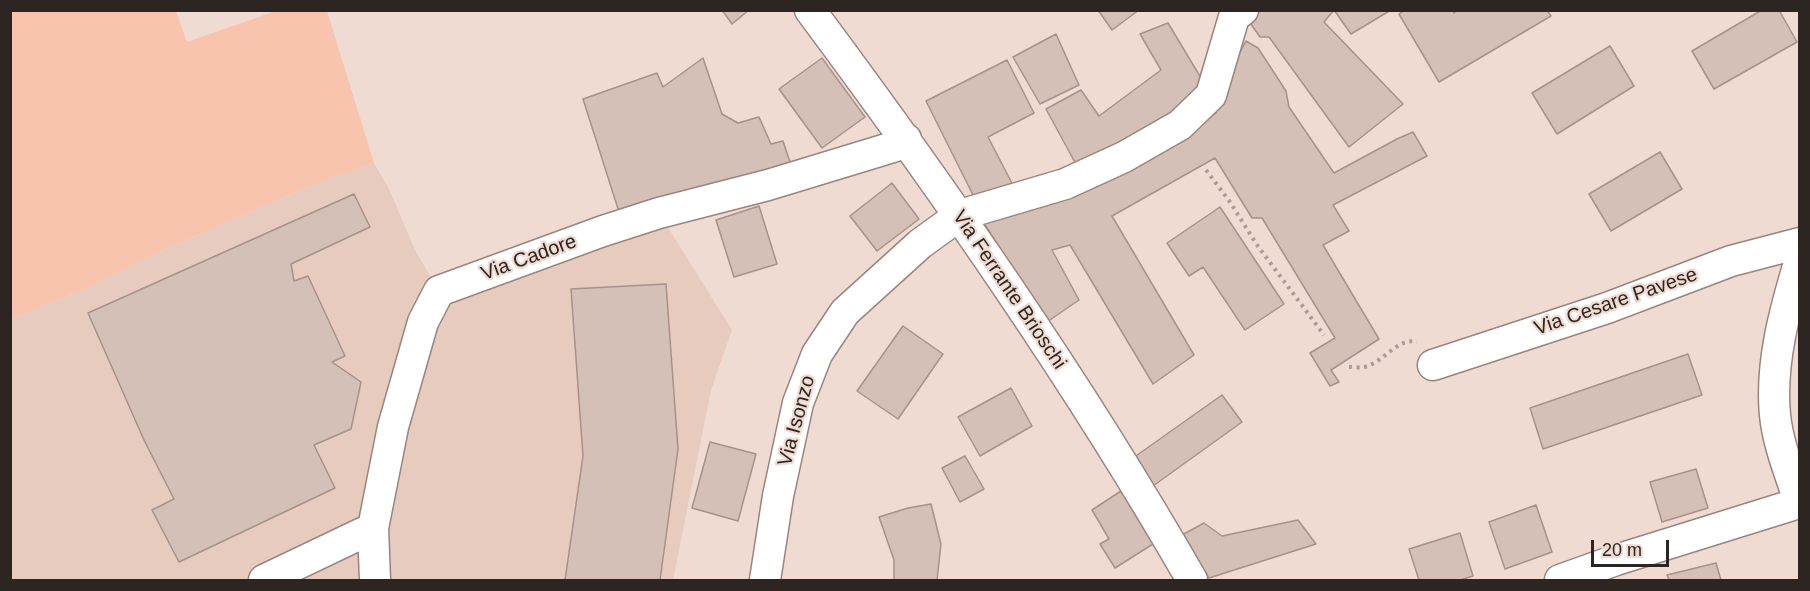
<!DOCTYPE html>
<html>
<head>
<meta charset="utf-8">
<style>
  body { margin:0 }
  #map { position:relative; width:1810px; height:591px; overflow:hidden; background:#f0dbd2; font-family:Arial,sans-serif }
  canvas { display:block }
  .frame { position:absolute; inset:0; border:12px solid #2d2522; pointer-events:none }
  .scale { position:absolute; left:1591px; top:540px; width:78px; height:27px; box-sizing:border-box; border:3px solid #2d2522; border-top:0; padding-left:8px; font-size:18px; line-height:21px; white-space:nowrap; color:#2d2522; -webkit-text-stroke:4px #f0dbd2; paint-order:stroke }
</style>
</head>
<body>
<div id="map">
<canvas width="1810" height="591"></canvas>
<div class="frame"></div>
<div class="scale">20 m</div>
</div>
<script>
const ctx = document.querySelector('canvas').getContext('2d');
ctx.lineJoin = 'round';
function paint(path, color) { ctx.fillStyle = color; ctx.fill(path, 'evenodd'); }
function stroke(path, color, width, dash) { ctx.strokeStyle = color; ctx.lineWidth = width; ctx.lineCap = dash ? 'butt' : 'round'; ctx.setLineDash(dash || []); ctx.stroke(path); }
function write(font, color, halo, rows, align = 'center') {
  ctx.font = font + ' Arial,sans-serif'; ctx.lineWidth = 4.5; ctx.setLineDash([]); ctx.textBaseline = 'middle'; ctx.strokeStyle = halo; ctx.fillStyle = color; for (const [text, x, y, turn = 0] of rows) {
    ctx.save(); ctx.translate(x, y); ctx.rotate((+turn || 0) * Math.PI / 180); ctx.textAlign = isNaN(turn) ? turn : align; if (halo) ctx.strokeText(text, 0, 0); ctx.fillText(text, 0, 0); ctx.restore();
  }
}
paint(new Path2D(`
  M374,163l15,26 26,61 24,41 220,-78 73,117 -21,60 -38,190h-662v-261l76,-31 74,-37 142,-62z`), '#e7cbbf');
paint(new Path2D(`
  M11,10l165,1 11,31 89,-31h51l47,152 -71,26 -142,62 -74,37 -76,31z`), '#f8c4ad');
const building = new Path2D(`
  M722,10h27l-17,14z
  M1098,10h41l-27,20z
  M1255,10h79l-10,12 79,82 -54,43 -80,-110h-9l-14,-20z
  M1334,10h57l-40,24z
  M1405,10h48l1,3 4,-3h89l4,6 -112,66 -40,-68z
  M1762,10h17l18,32 -83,47 -22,-38z
  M1168,23l36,60 -34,40 -92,45 -32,-59 35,-19 18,26 62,-46 -21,-36z
  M1056,34l23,51 -39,19 -27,-47z
  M1246,41l12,7 28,43 3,16 45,66 63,-34 16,-7 14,24 -94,49 16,26 -26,14 56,94 -48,31 8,12 -9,4 -20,-33 25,-15 -73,-120h-10l-37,-60 -103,58 82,139 -41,29 -83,-139 -18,5 27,50 -32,22 -67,-105 173,-69 63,-35 4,-23z
  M1610,46l24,40 -77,48 -25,-41z
  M703,58l19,56 16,9 21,-6 12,27 12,-3 8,24 -172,47 -36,-113 74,-26 6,14z
  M822,58l43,59 -43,31 -43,-59z
  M1007,60l27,53 -46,24 28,54 -40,10 -50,-100z
  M1660,152l22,37 -71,42 -22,-37z
  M892,183l27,36 -42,32 -27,-35z
  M354,194l16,33 -79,37 3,17 14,-5 37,80 -13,6 29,20 -10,47 -37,16 21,43 -156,74 -27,-52 22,-11 -30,-59 -56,-127z
  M759,206l18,58 -43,13 -18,-57z
  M1220,207l64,97 -39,26 -42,-63 -14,9 -22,-33z
  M666,284l12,165 -18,131h-95l18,-124 -12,-167z
  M903,326l40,28 -45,65 -41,-28z
  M1688,354l14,41 -159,54 -13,-41z
  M1011,388l21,38 -52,30 -22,-39z
  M1222,395l20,27 -89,64 -20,-28z
  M710,442l46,12 -18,67 -46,-13z
  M965,456l19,33 -24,13 -18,-34z
  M1696,469l12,39 -46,14 -12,-40z
  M1121,491l32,53 -38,24 -15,-24 9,-5 -17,-29z
  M931,504l10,40 -4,36h-43v-20l-15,-43 29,-9z
  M1536,505l16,47 -47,17 -16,-47z
  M1298,520l18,24 -107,34 -27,-43 22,-12 18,13z
  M1460,533l13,43 -13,4h-41l-10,-31z
  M1716,563l5,17h-52l-2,-5z`);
paint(building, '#d5c0b7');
stroke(building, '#a6928a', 1.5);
const minor = new Path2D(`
  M810,10c137,184 268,372 382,570
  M1800,260c-15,49 -30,103 -25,155 3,30 16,61 25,89
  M1433,365l174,-57 124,-47 69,-18
  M264,580l109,-52
  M375,580l-2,-52 20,-101 30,-105 16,-31 164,-60 56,-18 109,-28 125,-38 13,-8
  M765,580l13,-84 20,-93 19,-49 28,-42 75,-68 40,-29 105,-31 59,-27 56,-32 31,-30 23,-78 9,-7
  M1560,580l56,-20 183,-57`);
stroke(minor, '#99857d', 33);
stroke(new Path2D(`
  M1206,170l24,32 27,43 67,90
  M1349,367c5,0 11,1 15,0 20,-4 33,-30 53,-25`), '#ad9c95', 4, [3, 4.5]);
stroke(minor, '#fff', 30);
write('20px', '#2d2522', '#f0dbd2', [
  ["Via Cadore",529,258,-20],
  ["Via Ferrante Brioschi",1009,290,56],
  ["Via Cesare Pavese",1616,302,-19],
  ["Via Isonzo",797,421,-75]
]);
</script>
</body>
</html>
